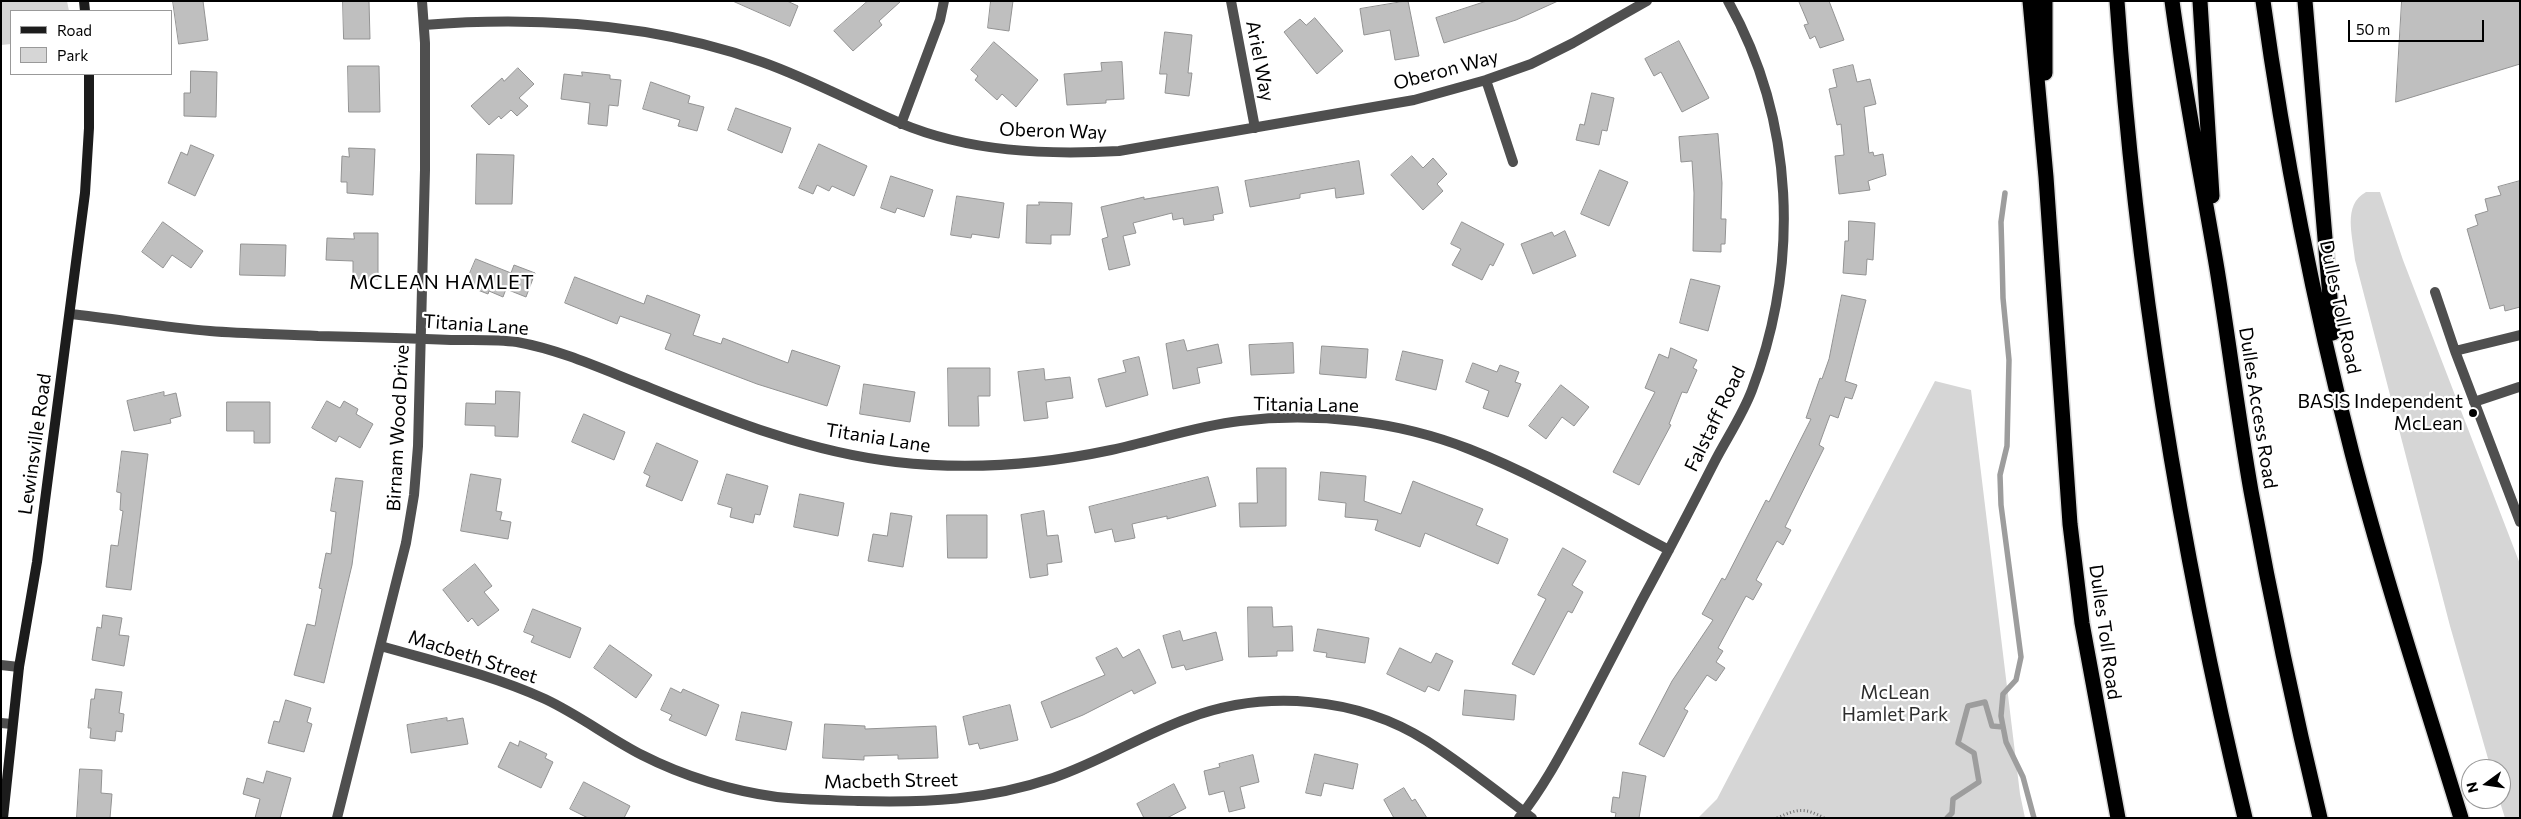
<!DOCTYPE html>
<html>
<head>
<meta charset="utf-8">
<style>
  body { margin:0 }
  #map { position:relative; width:2521px; height:819px; overflow:hidden; background:#fff; font-family:Commissioner,sans-serif }
  canvas { display:block }
  .frame { position:absolute; inset:0; border:2px solid #000; pointer-events:none }
  .legend { position:absolute; left:10px; top:10px; width:162px; height:65px; box-sizing:border-box; background:#fff; border:1px solid #999; margin:0; padding:6px 9px; list-style:none; font-size:15px; color:#000 }
  .legend li { display:flex; align-items:center; gap:10px; height:25px }
  .legend b { width:25px; border:1px solid #999 }
  .north { position:absolute; left:2461px; top:759px; width:50px; height:50px; box-sizing:border-box; background:#fff; border:1px solid #999; border-radius:50%; rotate:256deg; font-size:14px; font-weight:700; line-height:20px; text-align:center; color:#000 }
  .north::after { content:''; display:block; margin:auto; width:18px; height:22px; background:#000; clip-path:polygon(50% 0,100% 100%,50% 72%,0 100%) }
  .scale { position:absolute; left:2348px; top:20px; width:136px; height:22px; box-sizing:border-box; border:2px solid #000; border-top:0; padding-left:6px; font-size:15px; line-height:18px; white-space:nowrap; color:#000; -webkit-text-stroke:4px #fff; paint-order:stroke }
</style>
</head>
<body>
<div id="map">
<canvas width="2521" height="819"></canvas>
<div class="frame"></div>
<ul class="legend">
<li><b style="height:6px;background:#1c1c1c"></b>Road</li>
<li><b style="height:14px;background:#d6d6d6"></b>Park</li>
</ul>
<div class="north">N</div>
<div class="scale">50 m</div>
</div>
<script>
const ctx = document.querySelector('canvas').getContext('2d');
ctx.lineJoin = 'round';
function paint(path, color) { ctx.fillStyle = color; ctx.fill(path, 'evenodd'); }
function stroke(path, color, width, dash) { ctx.strokeStyle = color; ctx.lineWidth = width; ctx.lineCap = dash ? 'butt' : 'round'; ctx.setLineDash(dash || []); ctx.stroke(path); }
function write(font, color, halo, rows, align = 'center') {
  ctx.font = font + ' Commissioner,sans-serif'; ctx.lineWidth = 4.5; ctx.setLineDash([]); ctx.textBaseline = 'middle'; ctx.strokeStyle = halo; ctx.fillStyle = color; for (const [text, x, y, turn = 0] of rows) {
    ctx.save(); ctx.translate(x, y); ctx.rotate((+turn || 0) * Math.PI / 180); ctx.textAlign = isNaN(turn) ? turn : align; if (halo) ctx.strokeText(text, 0, 0); ctx.fillText(text, 0, 0); ctx.restore();
  }
}
paint(new Path2D(`
  M1,1h66l2,10h-58v33l-10,1z
  M2366,192h14l23,68 117,304v254h-15l-6,-19 2,-30h-10l-41,-143 -95,-366c-2,-24 -13,-55 11,-68z
  M1935,381l36,9 49,404 5,24h-327l19,-19z`), '#d6d6d6');
stroke(new Path2D(`
  M2005,193l-4,29 1,35 1,41 6,62 -2,86 -7,29 1,30 20,152 -5,23 -13,14 -2,22 5,26 17,35 11,41
  M1947,818l5,-5 1,-14 26,-17 -5,-29 -16,-10 10,-37 17,-4 7,24 11,1`), '#9d9d9d', 5.5);
const building = new Path2D(`
  M173,1h30l5,39 -29,4z
  M343,1h26l1,38h-26z
  M733,1h54l11,5 -8,20z
  M868,1h33l-22,20 3,4 -29,26 -19,-20z
  M991,1h22l-4,30 -21,-3z
  M1408,1l11,55 -24,4 -5,-30 -26,5 -4,-26z
  M1487,1h71l-42,19 -72,23 -8,-25z
  M1799,1h30l15,39 -24,8 -5,-12 -5,3 -6,-14 4,-1z
  M2402,1h118v63l-124,38z
  M1315,18l28,33 -26,23 -33,-42 16,-13 6,6z
  M1165,32l27,3 -4,38h4l-3,23 -24,-3 2,-19h-7z
  M1679,41l30,57 -27,14 -21,-40 -7,4 -9,-17z
  M994,42l44,38 -22,27 -14,-13 -5,6 -22,-20 3,-4 -7,-6z
  M1122,62l2,37 -18,1v3l-39,2 -3,-31 38,-3 -1,-8z
  M1853,65l4,17 13,-3 6,25 -12,3 5,46 4,-1 1,4 9,-2 3,21 -18,6 2,9 -31,4 -4,-38 9,-1 -3,-31 -4,1 -8,-36 8,-2 -4,-17z
  M348,66h31l1,46h-31z
  M518,68l16,16 -15,14 9,8 -11,10 -6,-6 -10,9 -2,-3 -10,9 -18,-19 31,-28 2,3z
  M191,71l26,1 -1,45 -32,-1v-23h6z
  M582,72l28,3v4l11,1 -3,26 -9,-1 -2,21 -19,-2 2,-21 -29,-4 3,-25 18,2z
  M651,82l39,14 -2,7 16,4 -7,24 -19,-5 2,-6 -37,-11z
  M1592,93l22,5 -7,33 -5,-1 -3,15 -23,-5 4,-16 4,1z
  M736,108l55,20 -9,25 -54,-23z
  M1718,134l4,49 -1,36h5l-1,25h-4v8l-28,-1 1,-58 -2,-32 -11,1 -2,-25z
  M819,144l48,22 -13,30 -22,-10 -3,5 -12,-6 -4,9 -14,-6z
  M191,145l23,10 -19,41 -27,-13 13,-31 6,3z
  M349,148l26,1 -2,46 -26,-2v-11h-6l1,-26 7,1z
  M477,154l37,1 -2,49h-36z
  M1412,156l11,12 10,-10 14,16 -10,10 6,7 -20,19 -32,-35z
  M1359,161l5,33 -28,4 -1,-10 -35,6v4l-50,9 -5,-26z
  M1600,170l28,12 -19,44 -28,-12z
  M891,176l42,14 -9,27 -27,-9 -2,5 -14,-5z
  M2520,181v126l-15,4 -1,-6 -14,4 -23,-80 11,-4 -3,-10 13,-4 -3,-12 16,-4 -3,-8z
  M1218,187l5,26 -10,2 1,5 -30,5 -1,-7 -10,2 -1,-7 -39,10 3,10 -13,3 7,29 -21,5 -7,-31 6,-2 -7,-30 43,-10v2z
  M957,196l47,7 -5,35 -27,-4 -1,4 -20,-3z
  M1039,202l33,1 -2,32h-19v9l-25,-1 1,-38h12z
  M1849,221l26,2 -2,37 -6,-1 -1,16 -23,-2 2,-32h3z
  M163,222l40,29 -12,17 -19,-13 -9,13 -21,-16z
  M1462,222l42,22 -11,22 -3,-2 -8,16 -30,-15 9,-16 -10,-5z
  M1565,231l11,25 -43,18 -12,-30 31,-12 2,4z
  M354,233h24v46h-25v-18l-27,-1 1,-22 27,1z
  M241,244l45,1 -1,31 -45,-1z
  M476,259l35,14 3,-8 21,8 -9,24 -20,-8 -3,8 -14,-6 -1,3 -23,-9z
  M575,277l69,27 3,-9 53,20 -7,20 28,9 2,-6 65,25 4,-13 48,16 -13,40 -70,-22 -92,-35 6,-15 -51,-18 -3,8 -52,-21z
  M1691,279l29,7 -12,45 -28,-8z
  M1842,295l24,5 -21,81 12,4 -5,14 -7,-2 -7,21 -8,-3 -11,30 5,3 -39,79 6,3 -8,15 -6,-4 -21,39 6,4 -9,16 -7,-4 -28,52 5,3 -7,11 9,6 -9,13 -9,-6 -23,34 4,2 -24,46 -25,-13 33,-63 41,-61 -11,-6 20,-36 3,2 41,-80 3,2 42,-83 -5,-1 14,-40 2,1 7,-20z
  M1184,340l3,11 31,-7 4,19 -25,5 3,15 -27,6 -7,-45z
  M1293,343l1,30 -43,2 -2,-30z
  M1322,346l46,3 -2,29 -46,-4z
  M1671,348l26,12 -4,8 4,2 -10,23 -5,-1 -13,32 2,1 -32,60 -26,-13 42,-80 -10,-4 14,-34 9,4z
  M1403,351l40,9 -7,30 -40,-10z
  M1139,357l9,38 -42,12 -8,-28 28,-7 -3,-11z
  M1473,363l24,9 3,-7 19,7 -4,10 6,2 -13,33 -25,-9 6,-17 -23,-9z
  M948,368h42v28h-12l1,30h-30z
  M1044,369l1,11 25,-3 3,21 -27,4 2,16 -24,3 -6,-49z
  M864,384l51,8 -5,30 -50,-8z
  M1561,385l28,22 -15,19 -12,-9 -16,22 -17,-13z
  M496,391l24,1 -2,45 -23,-1v-10l-30,-1 1,-22 29,1z
  M164,392v4l12,-3 5,23 -11,3 1,4 -37,8 -7,-30z
  M327,401l13,7 4,-7 14,8 -2,5 17,10 -13,24 -21,-12 -3,6 -24,-14z
  M227,402h43v41h-16v-12h-27z
  M584,414l41,18 -11,28 -42,-18z
  M657,443l41,18 -16,40 -36,-15 4,-10 -6,-3z
  M122,451l26,3 -17,136 -25,-3 5,-42 7,1 5,-35 -3,-1 1,-17 -4,-1z
  M1257,468h29v58l-46,1 -1,-24h18z
  M1321,472l45,4 -2,25 37,13 12,-33 70,28 -7,16 32,14 -10,25 -73,-31 -5,14 -45,-17 3,-10 -33,-3 1,-14 -27,-3z
  M471,474l30,5 -5,32 6,1 -2,8 11,2 -3,17 -47,-8z
  M727,474l41,12 -8,29 -5,-1 -2,9 -23,-6 2,-9 -14,-4z
  M1208,477l8,29 -49,13v-3l-35,8 3,14 -20,4 -3,-13 -17,4 -6,-26z
  M336,478l27,3 -11,84 -28,118 -30,-8 13,-51 8,2 7,-37 -3,-1 7,-35 5,1 5,-42 -5,-1z
  M800,494l44,9 -6,33 -44,-9z
  M1044,511l3,25 11,-1 4,27 -15,2 1,11 -18,3 -9,-63z
  M891,513l21,3 -9,51 -35,-6 5,-27 14,2z
  M947,515h40v43h-39z
  M1563,548l23,13 -14,24 11,7 -11,21 -4,-2 -34,64 -22,-11 34,-65 -8,-4z
  M475,564l17,22 -8,6 15,18 -21,16 -6,-8 -4,4 -25,-32z
  M1248,607h24l1,20 19,-1 1,25h-16v5l-28,1z
  M533,609l48,19 -11,30 -39,-16 3,-6 -10,-4z
  M103,615l19,3 -3,17 10,1 -5,30 -32,-6 5,-33 4,1z
  M1318,629l51,9 -4,25 -39,-6 1,-4 -13,-2z
  M1180,631l3,10 33,-9 7,28 -37,10 -2,-5 -12,3 -9,-32z
  M610,645l42,30 -16,23 -42,-30z
  M1117,648l6,10 16,-9 17,34 -22,11 -2,-4 -49,25 -32,13 -10,-26 64,-27 -9,-17z
  M1400,648l31,15 5,-10 17,8 -14,30 -11,-5 -3,6 -38,-18z
  M671,688l10,5 2,-4 36,16 -13,31 -37,-16 3,-5 -11,-5z
  M96,689l26,3 -3,21 5,1 -2,18 -6,-1 -1,10 -25,-3 1,-10h-3l3,-29h3z
  M1465,690l51,5 -2,25 -51,-5z
  M286,700l25,8 -4,14 5,2 -8,28 -36,-9 6,-22 5,1z
  M1010,705l8,35 -38,9 -2,-6 -9,2 -6,-28z
  M742,712l50,10 -6,28 -50,-10z
  M447,718v3l16,-3 5,26 -57,9 -4,-28z
  M825,724l40,2v3l71,-3 2,32 -40,1v-4l-34,1v4l-41,-2z
  M520,741l27,13 -2,4 8,4 -12,26 -43,-21 12,-25 8,4z
  M1315,754l43,10 -5,25 -29,-6 -3,13 -15,-3z
  M1253,755l6,27 -19,5 5,21 -16,4 -5,-21 -15,4 -5,-24 16,-4 -1,-3z
  M80,769l22,1 -1,23 11,1 -2,24h-33z
  M267,771l24,7 -11,40h-25l5,-19 -17,-5 4,-16 16,5z
  M1623,772l23,4 -7,42h-24l1,-5 -5,-1 2,-15 6,1z
  M584,782l46,24 -6,12h-36l-18,-9z
  M1174,784l12,24 -19,10h-23l-7,-14z
  M1404,788l8,13 3,-2 12,19h-33l-10,-18z`);
paint(building, '#bfbfbf');
stroke(building, '#939393', 1);
const motorway = new Path2D(`
  M2030,1l16,176 24,347 12,99 36,195
  M2045,1v72
  M2117,1c19,276 63,548 128,817
  M2172,1c12,90 30,178 45,268 12,74 21,148 34,222 20,110 43,219 69,327
  M2200,1l12,195
  M2263,1c21,152 51,304 89,452 32,123 72,244 109,365
  M2305,1l28,332`);
stroke(motorway, '#dbdbdb', 18);
stroke(new Path2D(`
  M1777,818c20,-9 27,-11 47,0`), '#717171', 3, [1, 2.5]);
stroke(new Path2D(`
  M2435,292l20,59 65,171
  M2455,351l65,-16
  M2474,402l45,-15
  M1,665l18,2
  M1,723l11,1`), '#4f4f4f', 10);
stroke(new Path2D(`
  M1231,1l24,127
  M424,25c115,-9 229,-2 338,37 48,17 92,41 138,61 69,29 145,32 219,28l295,-51 72,-20 45,-16 42,-21 74,-42
  M1486,80l27,82
  M901,124l39,-104 4,-19
  M70,314c47,5 93,13 140,17 36,3 72,3 108,5 44,1 88,2 133,4 21,0 45,-1 66,2 44,8 85,27 126,43 82,33 164,67 253,77 71,8 144,3 215,-12 43,-9 85,-24 129,-29 76,-9 158,0 229,28 69,27 134,66 200,101
  M381,646c55,16 111,29 164,53 34,16 64,39 97,56 41,21 90,36 135,42 27,3 54,3 81,4 68,2 130,-1 195,-23 47,-16 89,-43 136,-60 77,-29 168,-21 238,23 36,23 71,51 105,77
  M337,818l69,-275 8,-48 4,-49 7,-276v-127l-3,-42
  M1519,818c25,-31 44,-68 63,-103 20,-39 40,-77 60,-115 25,-46 49,-92 73,-139 12,-23 28,-47 37,-71 48,-127 43,-269 -24,-389`), '#4f4f4f', 10);
stroke(new Path2D(`
  M84,1l1,10
  M3,818l16,-151 18,-105 48,-369 4,-65v-54`), '#1c1c1c', 10);
stroke(motorway, '#000', 15);
for (const [x, y, r, color] of [
  [2473,413,5,"#000"]
]) { const dot = new Path2D(); dot.arc(x, y, r, 0, 2 * Math.PI); ctx.fillStyle = color; ctx.fill(dot); stroke(dot, '#fff', 2); }
write('19px', '#000', '#fff', [
  ["Ariel Way",1260,61,79],
  ["Oberon Way",1446,70,-15],
  ["Oberon Way",1053,131,2],
  ["Dulles Toll Road",2340,307,78],
  ["Titania Lane",476,325,4],
  ["Titania Lane",1306,405,1],
  ["Dulles Access Road",2258,408,81],
  ["Falstaff Road",1715,419,-64],
  ["Birnam Wood Drive",398,428,-87],
  ["Titania Lane",878,438,9],
  ["Lewinsville Road",35,444,-82],
  ["Dulles Toll Road",2105,632,82],
  ["Macbeth Street",473,657,18],
  ["Macbeth Street",891,781,-1]
]);
write('19px', '#000', '#fff', [
  ["BASIS Independent",2463,402],
  ["McLean",2463,424]
], 'right');
write('19px', '#2d2d2d', '#fff', [
  ["McLean",1895,693],
  ["Hamlet Park",1895,715]
]);
ctx.letterSpacing = '1px';
write('20px', '#000', '#fff', [
  ["MCLEAN HAMLET",442,282]
]);
ctx.letterSpacing = '0px';
</script>
</body>
</html>
